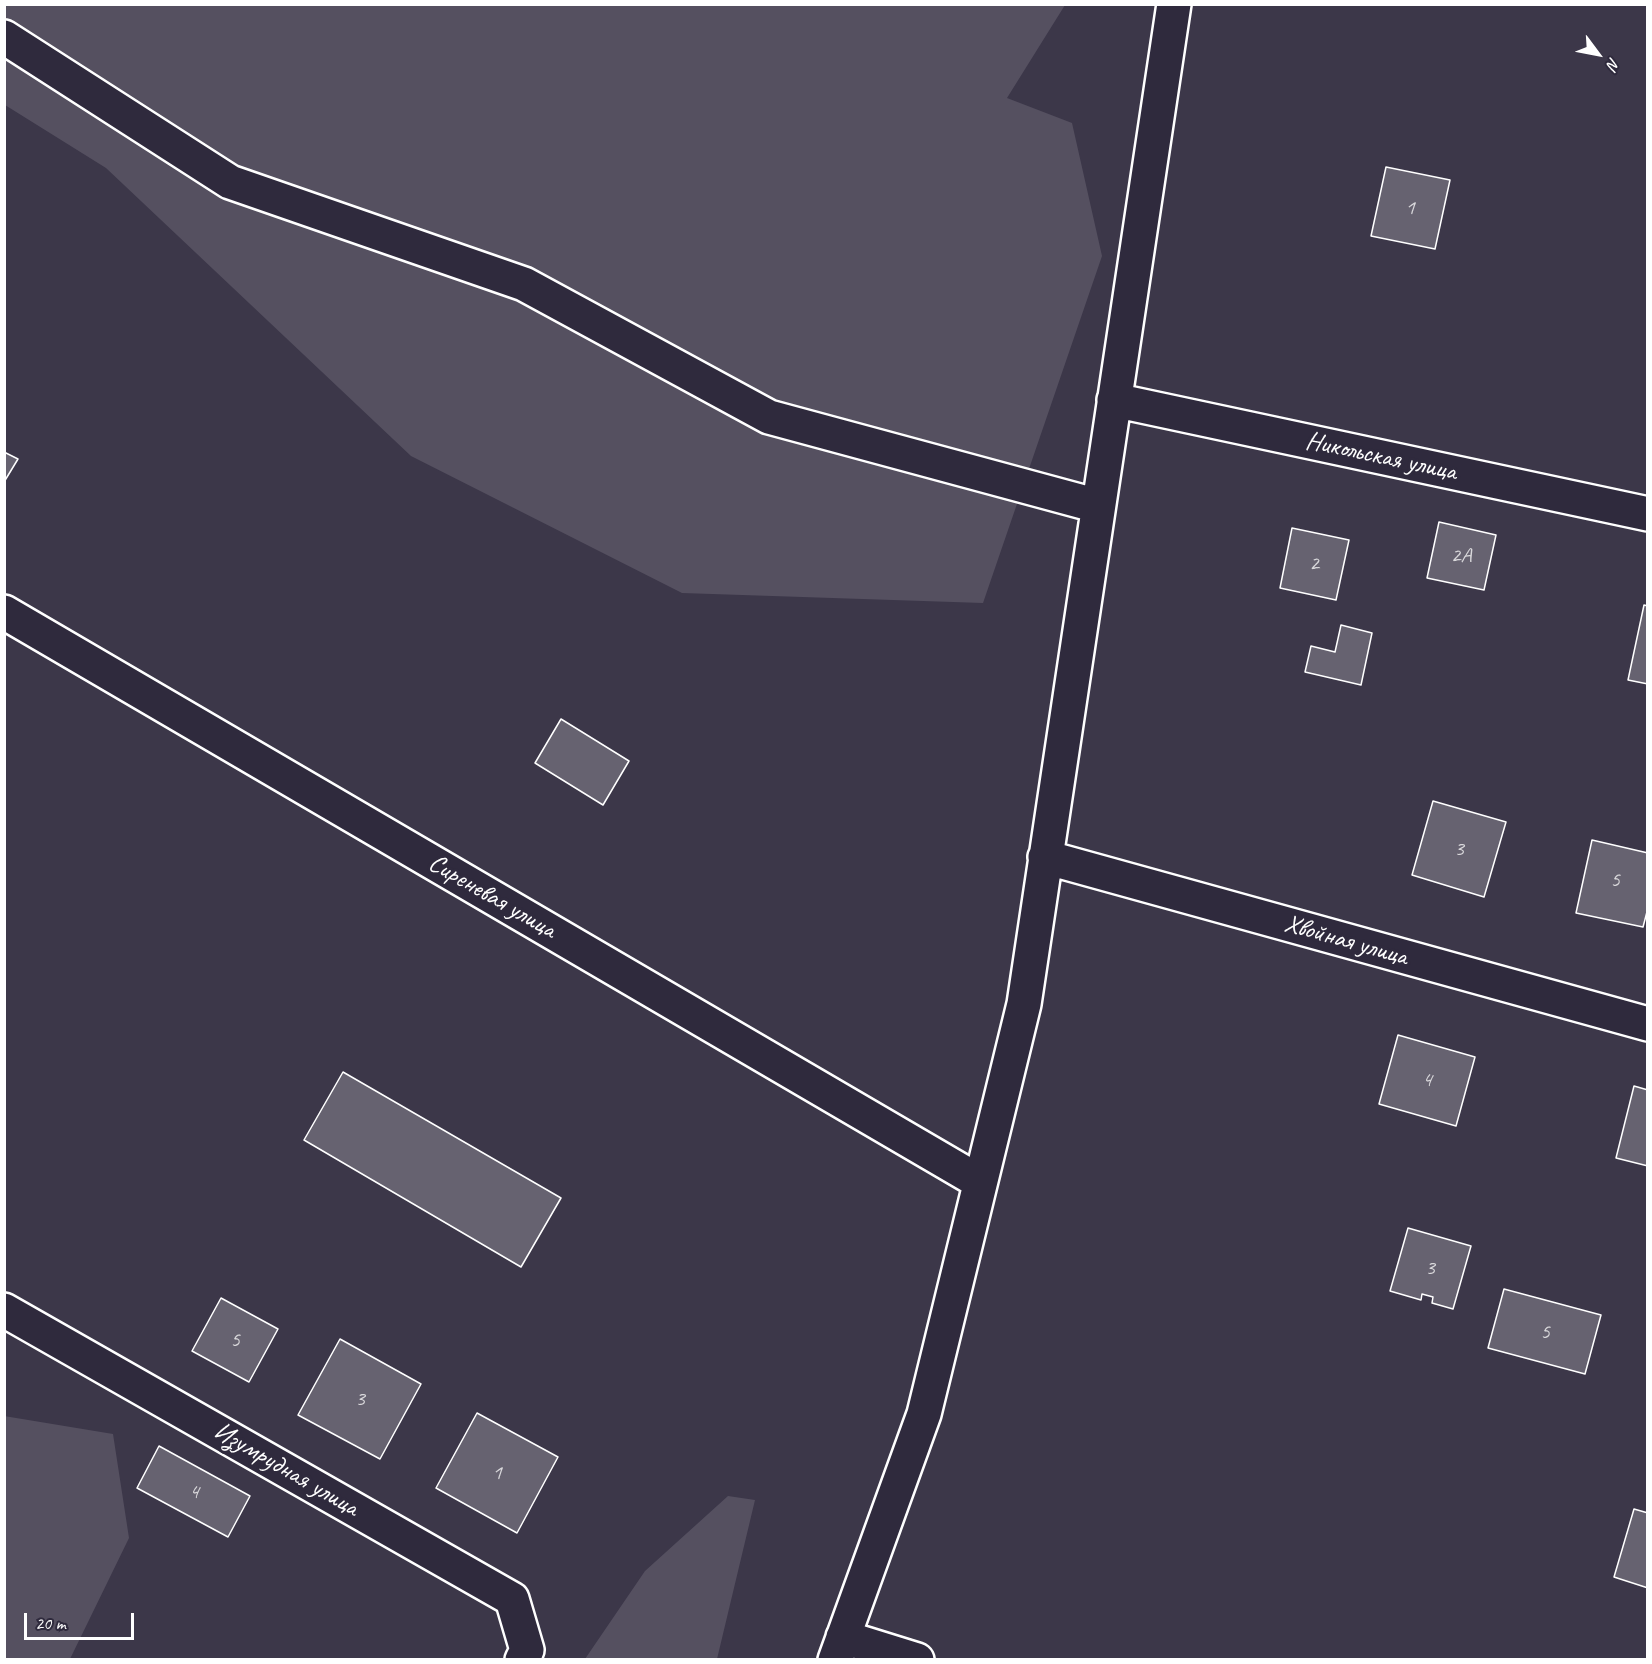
<!DOCTYPE html>
<html>
<head>
<meta charset="utf-8">
<style>
  body { margin:0 }
  #map { position:relative; width:1652px; height:1664px; overflow:hidden; background:#3c3749; font-family:Caveat,sans-serif }
  canvas { display:block }
  .frame { position:absolute; inset:0; border:6px solid #fff; pointer-events:none }
  .north { position:absolute; left:1568px; top:24px; width:60px; height:60px; -webkit-text-stroke:4px #2f2a3d; paint-order:stroke; rotate:122deg; font-size:16px; font-weight:700; line-height:24px; text-align:center; color:#fff }
  .north::after { content:''; display:block; margin:auto; width:21px; height:27px; background:#fff; clip-path:polygon(50% 0,100% 100%,50% 72%,0 100%) }
  .scale { position:absolute; left:24px; top:1613px; width:110px; height:27px; box-sizing:border-box; border:3px solid #fff; border-top:0; padding-left:8px; font-size:18px; line-height:21px; white-space:nowrap; color:#fff; -webkit-text-stroke:4px #2f2a3d; paint-order:stroke }
</style>
</head>
<body>
<div id="map">
<canvas width="1652" height="1664"></canvas>
<div class="frame"></div>
<div class="north">N</div>
<div class="scale">20 m</div>
</div>
<script>
const ctx = document.querySelector('canvas').getContext('2d');
ctx.lineJoin = 'round';
function paint(path, color) { ctx.fillStyle = color; ctx.fill(path, 'evenodd'); }
function stroke(path, color, width, dash) { ctx.strokeStyle = color; ctx.lineWidth = width; ctx.lineCap = dash ? 'butt' : 'round'; ctx.setLineDash(dash || []); ctx.stroke(path); }
function write(font, color, halo, rows, align = 'center') {
  ctx.font = font + ' Caveat,sans-serif'; ctx.lineWidth = 6; ctx.setLineDash([]); ctx.textBaseline = 'middle'; ctx.strokeStyle = halo; ctx.fillStyle = color; for (const [text, x, y, turn = 0] of rows) {
    ctx.save(); ctx.translate(x, y); ctx.rotate((+turn || 0) * Math.PI / 180); ctx.textAlign = isNaN(turn) ? turn : align; if (halo) ctx.strokeText(text, 0, 0); ctx.fillText(text, 0, 0); ctx.restore();
  }
}
paint(new Path2D(`
  M4,5h1061l-58,93 65,25 30,133 -119,347 -301,-10 -271,-137 -305,-288 -101,-63z
  M4,1416l109,18 16,104 -59,121h-65z
  M728,1496l27,4 -38,159h-132l60,-88z`), '#555060');
const building = new Path2D(`
  M1386,167l64,13 -15,69 -64,-13z
  M4,452l14,7 -14,23z
  M1439,522l57,13 -12,55 -57,-12z
  M1292,528l57,12 -13,60 -56,-12z
  M1644,605l4,1v78l-20,-4z
  M1341,625l31,8 -11,52 -56,-13 6,-26 24,6z
  M561,719l68,42 -26,44 -68,-42z
  M1433,801l73,21 -22,75 -72,-22z
  M1592,840l56,13v55l-5,19 -67,-14z
  M1398,1035l77,22 -19,69 -77,-22z
  M343,1072l218,126 -40,69 -217,-127z
  M1634,1086l14,4v76l-32,-8z
  M1408,1228l63,18 -18,63 -21,-6 1,-6 -11,-3 -1,6 -31,-9z
  M1504,1289l97,26 -16,59 -97,-26z
  M221,1298l57,31 -29,53 -57,-31z
  M340,1339l81,45 -41,75 -82,-44z
  M477,1413l81,44 -41,76 -81,-45z
  M159,1446l91,50 -22,41 -91,-49z
  M1634,1509l14,4v75l-34,-11z`);
paint(building, '#666270');
stroke(building, '#fff', 1.5);
const minor = new Path2D(`
  M4,37l226,145 294,102 245,133 329,89
  M1114,400l534,114
  M4,612l976,570
  M1045,857l603,167
  M4,1310l508,289 15,51 -5,10
  M843,1637l74,23
  M835,1660l89,-246 100,-410 150,-1000`);
stroke(minor, '#fff', 38);
stroke(minor, '#2f2a3d', 33);
write('22px', '#d9d8db', null, [
  ["1",1410,208],
  ["2А",1461,556],
  ["2",1314,564],
  ["3",1459,849],
  ["5",1615,880],
  ["4",1427,1080],
  ["3",1430,1268],
  ["5",1545,1332],
  ["5",235,1340],
  ["3",360,1399],
  ["1",497,1473],
  ["4",194,1492]
]);
write('26px', '#fff', '#2f2a3d', [
  ["Никольская улица",1381,457,12],
  ["Сиреневая улица",492,897,30],
  ["Хвойная улица",1346,941,16],
  ["Изумрудная улица",286,1470,30]
]);
</script>
</body>
</html>
